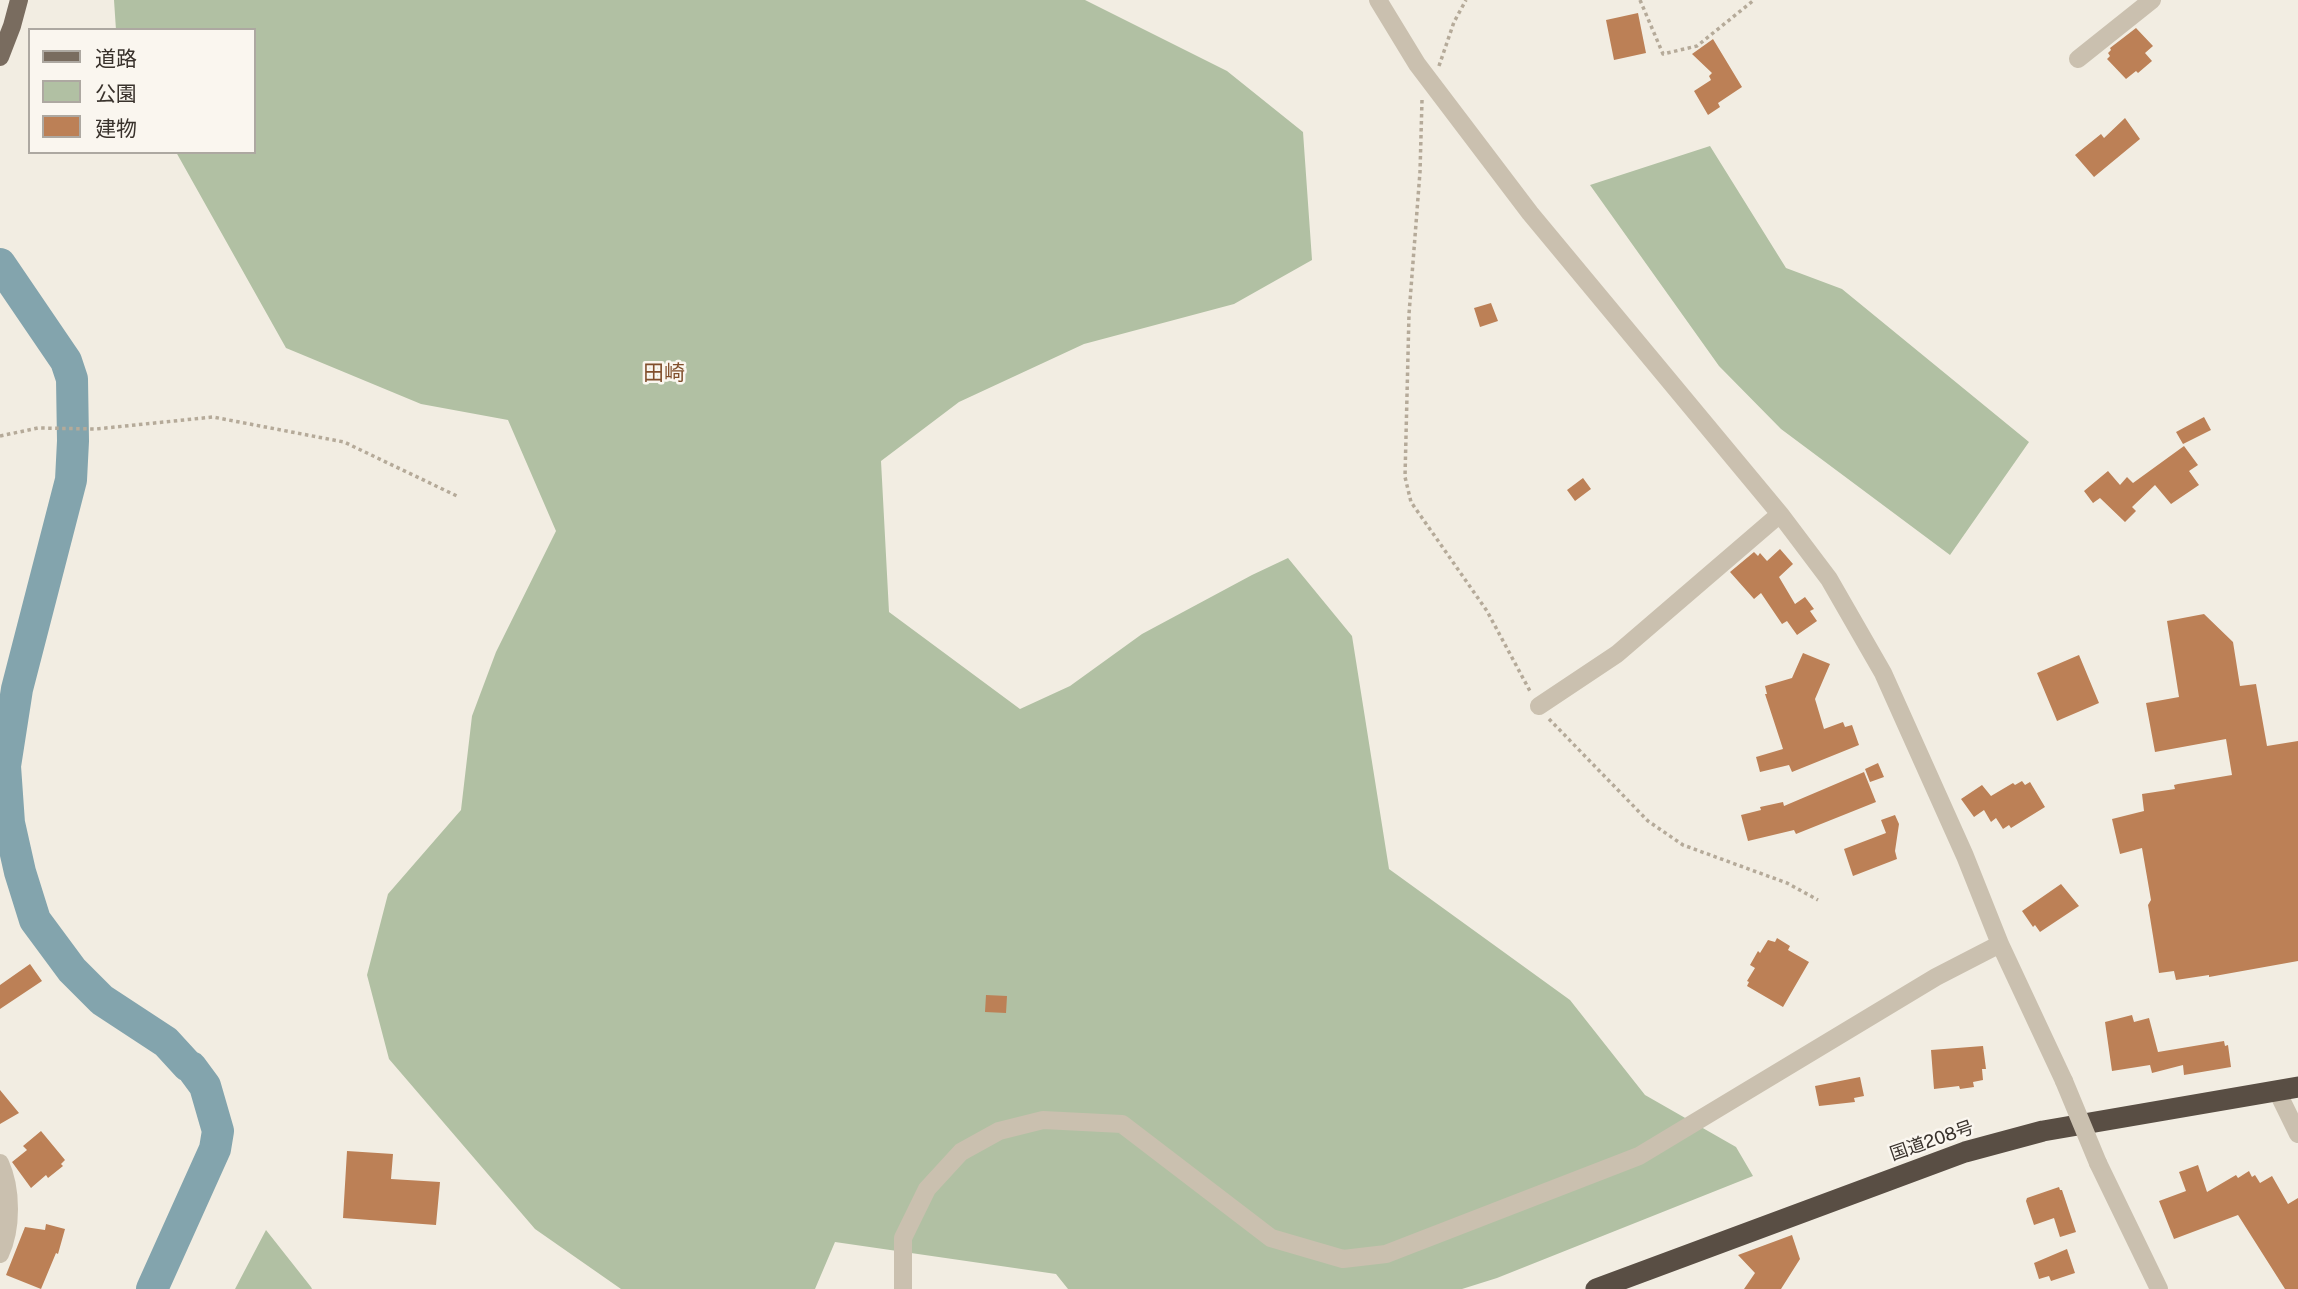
<!DOCTYPE html>
<html>
<head>
<meta charset="utf-8">
<style>
  body { margin:0 }
  #map { position:relative; width:2298px; height:1289px; overflow:hidden; background:#f2ede2; font-family:"Public Sans","Noto Sans JP",sans-serif }
  canvas { display:block }
  .legend { position:absolute; left:28px; top:28px; width:228px; height:126px; box-sizing:border-box; background:#faf6ef; border:2px solid #ada8a1; margin:0; padding:9px 12px; list-style:none; font-size:21px; color:#39322c }
  .legend li { display:flex; align-items:center; gap:14px; height:35px }
  .legend b { width:35px; border:2px solid #ada8a1 }
</style>
</head>
<body>
<div id="map">
<canvas width="2298" height="1289"></canvas>
<ul class="legend">
<li><b style="height:9px;background:#796c5f"></b>道路</li>
<li><b style="height:19px;background:#b1c0a3"></b>公園</li>
<li><b style="height:19px;background:#bc8056"></b>建物</li>
</ul>
</div>
<script>
const ctx = document.querySelector('canvas').getContext('2d');
ctx.lineJoin = 'round';
function paint(path, color) { ctx.fillStyle = color; ctx.fill(path, 'evenodd'); }
function stroke(path, color, width, dash) { ctx.strokeStyle = color; ctx.lineWidth = width; ctx.lineCap = dash ? 'butt' : 'round'; ctx.setLineDash(dash || []); ctx.stroke(path); }
function write(font, color, halo, rows, align = 'center') {
  ctx.font = font + ' "Public Sans","Noto Sans JP",sans-serif'; ctx.lineWidth = 5; ctx.setLineDash([]); ctx.textBaseline = 'middle'; ctx.strokeStyle = halo; ctx.fillStyle = color; for (const [text, x, y, turn = 0] of rows) {
    ctx.save(); ctx.translate(x, y); ctx.rotate((+turn || 0) * Math.PI / 180); ctx.textAlign = isNaN(turn) ? turn : align; if (halo) ctx.strokeText(text, 0, 0); ctx.fillText(text, 0, 0); ctx.restore();
  }
}
paint(new Path2D(`
  M114,0h971l142,71 76,61 9,128 -78,44 -150,40 -125,58 -78,59 8,151 131,97 50,-23 72,-52 110,-59 36,-17 64,78 37,233 181,131 75,95 91,52 17,29 -256,102 -35,11h-394l-12,-15 -221,-32 -20,47h-194l-86,-60 -146,-170 -22,-84 21,-81 73,-84 11,-94 24,-64 60,-121 -48,-111 -87,-16 -135,-56 -110,-196h78v-122h-138z
  M1710,146l76,122 56,21 187,153 -79,113 -169,-126 -62,-63 -129,-181z
  M266,1230l45,57 1,2h-77z`), '#b1c0a3');
stroke(new Path2D(`
  M0,264l66,97 6,18 1,62 -2,39 -54,209 -12,77 4,57 11,49 15,48 37,50 30,30 64,42 22,24 3,1 14,19 13,45 -3,18 -63,140`), '#83a4ad', 32);
paint(new Path2D(`
  M1638,13l8,40 -32,7 -8,-40z
  M2136,28l17,18 -8,7 7,8 -14,12 -2,-2 -10,8 -19,-20 3,-3 -2,-3 3,-3 -1,-2z
  M1713,39l29,48 -24,16 2,4 -12,8 -14,-24 17,-11 -2,-4 3,-3 -20,-19z
  M2125,118l15,21 -46,38 -19,-22 26,-21 3,4z
  M1491,303l7,18 -18,6 -6,-19z
  M2204,417l7,13 -28,14 -7,-12z
  M2184,446l14,19 -9,6 10,14 -28,19 -16,-19 -23,22 4,4 -11,11 -25,-24 -7,5 -9,-12 24,-20 12,14 7,-8 6,6z
  M1583,478l8,11 -16,12 -8,-11z
  M1780,549l13,15 -14,13 16,27 10,-7 9,12 -4,2 7,10 -20,14 -10,-14 -5,3 -21,-31 -7,6 -24,-27 24,-20 4,4 2,-3 7,8z
  M2204,614l29,28 7,44 16,-2 11,62 31,-5v220l-89,16v-2l-33,5 -2,-9 -15,2 -11,-68 3,-5 -9,-52 -22,6 -8,-35 32,-8 -2,-17 33,-5 -1,-4 4,-1 54,-9 -6,-36 -71,13 -9,-49 33,-6 -12,-76z
  M1803,653l27,11 -15,35 9,30 19,-7 2,5 7,-2 7,20 -67,27 -3,-7 -29,7 -4,-15 27,-8 -18,-55h2l-2,-8 27,-8z
  M2079,655l20,48 -42,18 -20,-48z
  M1878,763l6,14 -14,5 -5,-13z
  M1864,772l12,30 -80,32 -2,-4 -46,11 -7,-26 20,-5 -1,-3 23,-5 1,4z
  M2022,781l3,4 5,-3 15,25 -34,21 -2,-3 -6,4 -7,-11 -5,4 -7,-12 -10,7 -13,-18 21,-14 9,11 22,-13 2,2z
  M1895,815l4,9 -4,27 2,8 -44,17 -9,-27 42,-16 -5,-13z
  M2061,884l18,22 -39,26 -5,-7 -2,2 -11,-16z
  M1777,938l13,8 -2,4 21,12 -26,45 -36,-21 2,-4 -2,-1 8,-13 -5,-3 8,-14 2,2 8,-13 7,2z
  M30,964l12,17 -42,28v-24z
  M986,995l21,1 -1,17 -21,-1z
  M2132,1015l2,7 15,-4 9,34 66,-11 1,5 3,-1 3,22 -47,8 -1,-10 -31,8 -2,-8 -38,6 -7,-49z
  M1983,1046l3,23h-4l1,11 -10,2 1,5 -14,2 -1,-3 -25,3 -3,-39z
  M1860,1077l4,19 -10,2 1,4 -36,4 -4,-20z
  M0,1090l19,23 -19,11z
  M41,1131l24,29 -4,4 2,2 -15,12 -2,-3 -15,13 -19,-26 15,-12 -4,-4z
  M347,1151l46,3 -2,25 49,3 -4,43 -93,-7z
  M2198,1165l9,27 29,-17 2,3 11,-7 3,6 3,-2 5,8 12,-7 16,28 10,-6v91h-13l-47,-74 -64,24 -15,-38 27,-10 -7,-19z
  M2059,1187l1,3h2l14,42 -16,5 -6,-19 -20,7 -8,-24 1,-3z
  M46,1224l19,5 -7,25 -2,-1 -15,36 -35,-14 19,-48 20,3z
  M1792,1235l8,24 -19,30h-37l11,-16 -17,-18z
  M2067,1249l8,24 -24,8 -2,-5 -10,3 -5,-16z`), '#bc8056');
stroke(new Path2D(`
  M1640,0l23,54 34,-8 57,-46
  M1439,66l15,-44 12,-22
  M1422,100l-2,72 -11,142 -4,163 6,25 76,109 44,82
  M0,436l38,-8 58,1 117,-12 131,25 115,55
  M1549,719l99,102 35,24 104,38 31,17`), '#b5aa99', 3.5, [3.5, 3.5]);
stroke(new Path2D(`
  M1378,0l39,64 113,149 250,301 49,65 54,94 82,183 35,88 64,137
  M2078,59l74,-59
  M1539,706l78,-52 163,-140
  M2277,1091l21,43
  M0,1163c12,26 12,66 0,91
  M2098,1163l61,126
  M903,1289v-51l24,-49 34,-37 38,-21 44,-11 79,4 149,114 72,21 43,-5 253,-98 297,-179 64,-33`), '#cac0af', 18);
stroke(new Path2D(`
  M0,57l12,-31 7,-26`), '#796c5f', 18);
stroke(new Path2D(`
  M1596,1289l369,-137 78,-21 255,-44`), '#594e44', 21);
stroke(new Path2D(`
  M2064,1081l34,82`), '#cac0af', 18);
write('18px', '#39322c', '#faf6ef', [
  ["国道208号",1932,1141,-19]
]);
write('21px', '#814f2c', '#faf6ef', [
  ["田崎",664,374]
]);
</script>
</body>
</html>
